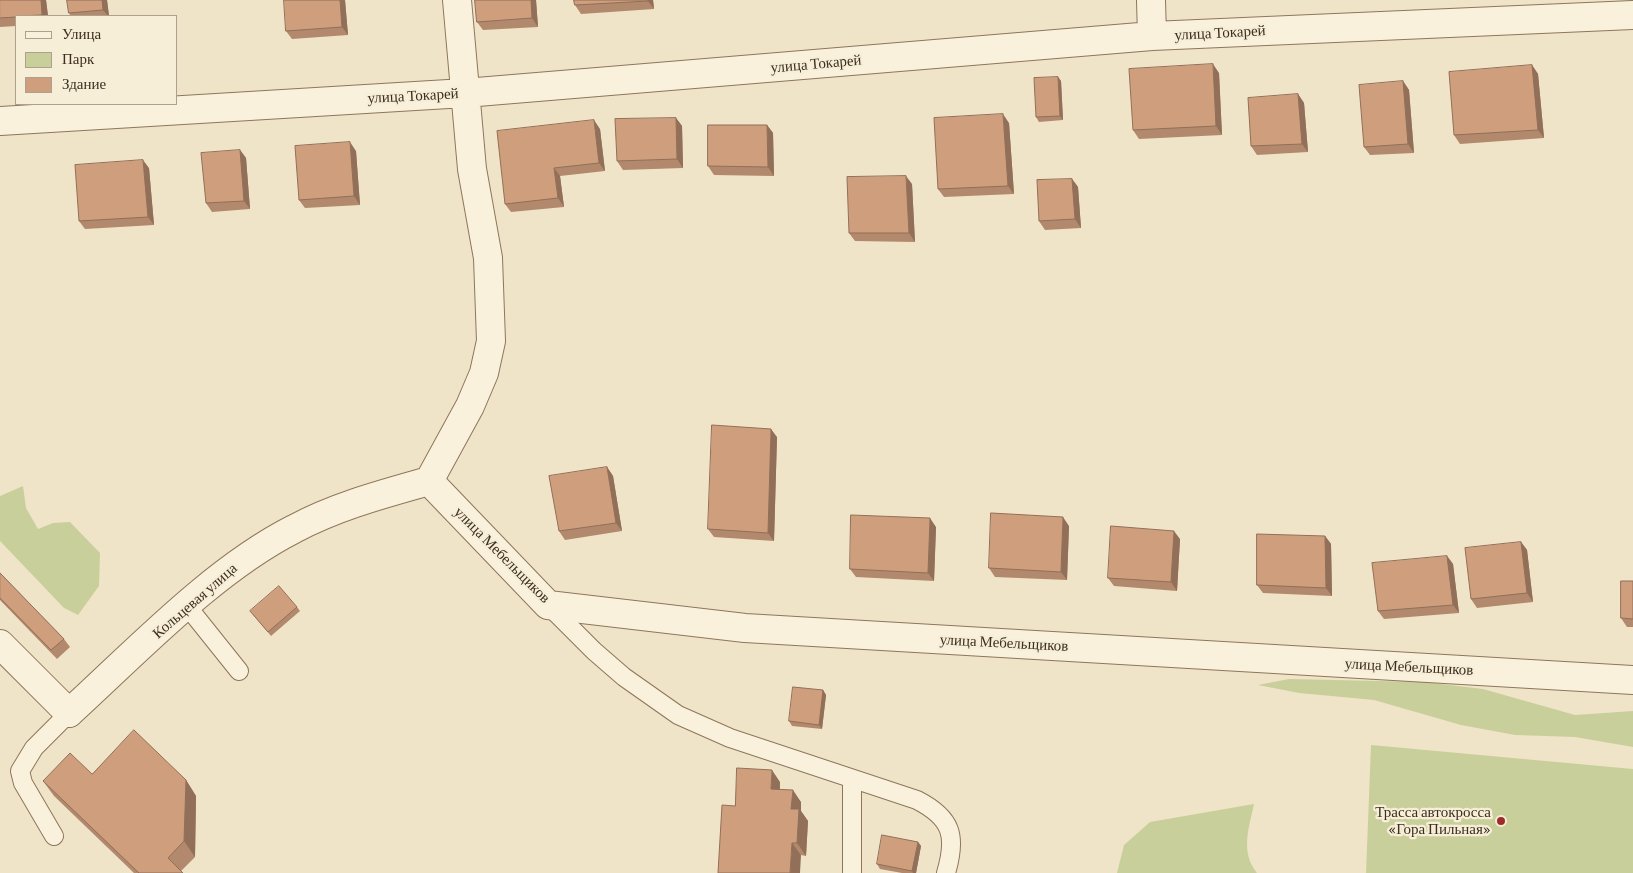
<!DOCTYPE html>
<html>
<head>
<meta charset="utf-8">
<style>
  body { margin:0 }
  #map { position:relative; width:1633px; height:873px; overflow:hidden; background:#f0e4c8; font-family:"Crimson Pro",serif }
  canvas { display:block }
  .legend { position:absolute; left:15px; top:15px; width:162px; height:90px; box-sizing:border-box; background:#f7eed8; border:1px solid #ada18e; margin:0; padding:6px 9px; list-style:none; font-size:15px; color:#3d2e20 }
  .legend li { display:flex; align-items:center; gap:10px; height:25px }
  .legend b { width:25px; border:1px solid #ada18e }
</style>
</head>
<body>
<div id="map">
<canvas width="1633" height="873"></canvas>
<ul class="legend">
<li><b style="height:6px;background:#faf1dc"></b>Улица</li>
<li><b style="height:14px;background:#c9cf9b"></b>Парк</li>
<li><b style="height:14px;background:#cf9f7d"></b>Здание</li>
</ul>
</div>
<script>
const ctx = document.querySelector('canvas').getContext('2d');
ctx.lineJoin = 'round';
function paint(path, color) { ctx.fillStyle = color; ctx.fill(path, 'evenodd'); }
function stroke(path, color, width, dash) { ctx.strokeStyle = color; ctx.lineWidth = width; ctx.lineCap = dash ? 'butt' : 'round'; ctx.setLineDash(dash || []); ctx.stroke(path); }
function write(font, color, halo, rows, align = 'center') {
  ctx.font = font + ' "Crimson Pro",serif'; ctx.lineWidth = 4.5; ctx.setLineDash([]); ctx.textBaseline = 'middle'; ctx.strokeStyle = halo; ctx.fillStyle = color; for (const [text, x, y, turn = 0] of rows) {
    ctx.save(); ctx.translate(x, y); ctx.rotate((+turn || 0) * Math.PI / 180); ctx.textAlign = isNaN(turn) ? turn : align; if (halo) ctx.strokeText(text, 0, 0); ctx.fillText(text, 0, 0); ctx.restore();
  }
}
paint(new Path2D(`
  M23,486l3,22 12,21 15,-6 17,-1 30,31 -1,33 -21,29 -14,-7 -64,-67v-45z
  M1289,679l136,3 58,7 92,26 58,-4v36l-58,-10 -60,-2 -54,-10 -87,-25 -75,-7 -41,-8z
  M1371,745l262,24v104h-267z
  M1254,804c-5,24 -14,48 3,69h-140l7,-28 26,-23z`), '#c9cf9b');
const service = new Path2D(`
  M548,605l46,46 30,26 54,38 52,23 187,62c35,18 40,36 29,73
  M187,606l52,65
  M852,779v94
  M54,836l-31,-53 -3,-12 14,-23 35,-35`);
const minor = new Path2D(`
  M1151,0l1,36
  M0,121l465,-28 687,-57 481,-21
  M429,481l119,124 197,23 888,52
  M429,481l41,-75 14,-33 7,-32 -3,-83 -16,-89 -15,-169
  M69,713c67,-61 144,-143 225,-184 43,-23 89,-35 135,-48`);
const tertiary = new Path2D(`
  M0,644l69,69`);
stroke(service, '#8d765c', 20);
stroke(minor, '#8d765c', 30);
stroke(tertiary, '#8d765c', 30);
stroke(service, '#faf1dc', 18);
stroke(minor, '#faf1dc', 28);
stroke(tertiary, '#faf1dc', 28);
paint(new Path2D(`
  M0,0h46l2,16h-32v10l-16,1z
  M67,0h40l2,16h-38l-2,-3z
  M345,0l3,35 -56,4 -6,-8z
  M475,0h61l2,27 -55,3 -6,-8z
  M574,0h79l1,9 -73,5 -6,-9z
  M1532,65l6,9 6,64 -84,6 -6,-9z
  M1219,73l3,62 -83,4 -6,-9z
  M1058,77l3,4 2,39 -24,2 -3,-5z
  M1403,81l6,9 5,63 -44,2 -6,-8z
  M1298,94l6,9 4,49 -51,3 -6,-9z
  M676,118l6,8 1,42 -60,2 -6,-9z
  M1009,123l5,71 -70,3 -6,-8z
  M767,125l6,8 1,43 -60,-1 -6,-9z
  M600,129l5,42 -45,5 4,31 -53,5 -6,-8z
  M240,150l6,8 4,51 -38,3 -6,-9z
  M356,151l4,54 -55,3 -6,-8z
  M149,168l5,57 -69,4 -6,-8z
  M1072,179l6,8 3,41 -36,2 -6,-9z
  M912,184l3,58 -60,-1 -6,-8z
  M777,437l-3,104 -60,-4 -6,-8z
  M607,467l6,9 9,55 -57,9 -6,-9z
  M1069,526l-2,54 -72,-3 -6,-9z
  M936,527l-2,54 -78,-4 -6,-8z
  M1325,536l6,8 1,52 -69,-3 -6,-8z
  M1180,539l-3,52 -63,-5 -6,-8z
  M1521,542l6,8 6,52 -56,6 -6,-9z
  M1447,556l6,8 6,49 -75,6 -6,-8z
  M0,573l64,66 6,8 -13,12 -57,-59z
  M1633,581v46h-6l-6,-9z
  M297,607l3,4 -29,25 -21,-25z
  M823,690l3,5 -4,34 -30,-3 -3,-5z
  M92,774l94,6 10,16 -1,61 -14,14 2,2h-49l-80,-77 -11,-15z
  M780,782v8l21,12v9l7,10 -2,35 -5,-1 -66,-49z
  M918,842l3,4 -5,27h-14l-22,-4 -3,-5z`), '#b2896c');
paint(new Path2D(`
  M41,0h5l2,16h-5l-1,-1z
  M102,0h5l2,16h-1l-5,-6z
  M340,0h5l3,35 -6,-8z
  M531,0h5l2,27 -6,-9z
  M648,0h5l1,9 -6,-8z
  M1213,64l6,9 3,62 -6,-9z
  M1532,65l6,9 6,64 -6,-8z
  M1058,77l3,4 2,39 -3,-4z
  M1403,81l6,9 5,63 -6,-9z
  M1298,94l6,9 4,49 -6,-8z
  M1003,114l6,9 5,71 -6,-8z
  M676,118l6,8 1,42 -6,-9z
  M594,120l6,9 5,42 -6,-8z
  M767,125l6,8 1,43 -6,-9z
  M350,142l6,9 4,54 -6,-9z
  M240,150l6,8 4,51 -6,-8z
  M143,160l6,8 5,57 -6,-8z
  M554,168l6,8 4,31 -6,-9z
  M906,176l6,8 3,58 -6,-9z
  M1072,179l6,8 3,41 -6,-9z
  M771,429l6,8 -3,104 -6,-8z
  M607,467l6,9 9,55 -6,-8z
  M1063,517l6,9 -2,54 -6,-8z
  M930,518l6,9 -2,54 -6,-8z
  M1174,531l6,8 -3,52 -6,-9z
  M1325,536l6,8 1,52 -6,-8z
  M1521,542l6,8 6,52 -6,-9z
  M1447,556l6,8 6,49 -6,-8z
  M823,690l3,5 -4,34 -3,-4z
  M772,770l8,12 -1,20 -8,-13z
  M186,780l10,16 -1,61 -11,-16z
  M793,790l8,12v9l7,10 -2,35 -9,-13 -6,-34z
  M918,842l3,4 -5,27h-3l-1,-2z
  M792,843l9,12 -1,18h-10z`), '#916f58');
const building = new Path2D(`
  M0,0h41l1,15 -26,1v1l-16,1z
  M67,0h35l1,10 -34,3z
  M284,0h56l2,27 -56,4z
  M475,0h56l1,18 -55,4z
  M574,0h74v1l-73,4z
  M1213,64l3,62 -83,4 -4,-61z
  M1532,65l6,65 -84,5 -5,-63z
  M1058,77l2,39 -24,1 -2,-39z
  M1403,81l5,63 -44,3 -5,-62z
  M1298,94l4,50 -51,2 -3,-48z
  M1003,114l5,72 -70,3 -4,-71z
  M676,118l1,41 -60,2 -2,-42z
  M594,120l5,43 -45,5 4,30 -53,6 -8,-73z
  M708,125h59l1,42 -60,-1z
  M350,142l4,54 -55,4 -4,-54z
  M240,150l4,51 -38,2 -5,-50z
  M143,160l5,57 -69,4 -4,-56z
  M906,176l3,57h-60l-2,-56z
  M1072,179l3,40 -36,2 -2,-41z
  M712,425l59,4 -3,104 -60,-4z
  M607,467l9,56 -57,8 -10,-55z
  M991,513l72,4 -2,55 -72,-4z
  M851,515l79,3 -2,55 -78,-4z
  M1111,526l63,5 -3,51 -63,-4z
  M1257,534l68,2 1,52 -69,-3z
  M1521,542l6,51 -56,6 -6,-51z
  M1447,556l6,49 -75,6 -6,-48z
  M0,573l64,66 -13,11 -51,-52z
  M1621,581h12v38l-12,-1z
  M279,586l18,21 -29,25 -18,-21z
  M793,687l30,3 -4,35 -30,-4z
  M134,730l52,50 -2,61 -16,17 15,15h-44l-96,-92 27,-28 22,21z
  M737,768l35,2 -1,19 22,1 -2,19h8l-2,34h-5l-2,30h-72l4,-68 13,1z
  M882,835l36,7 -6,29 -35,-7z`);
paint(building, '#cf9f7d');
stroke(building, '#916f58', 1);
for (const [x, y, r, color] of [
  [1501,821,5,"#9e2a2b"]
]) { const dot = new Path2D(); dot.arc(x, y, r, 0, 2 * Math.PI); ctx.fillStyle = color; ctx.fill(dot); stroke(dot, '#f7eed8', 2); }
write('15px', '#3d2e20', '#f7eed8', [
  ["улица Токарей",1220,33,-3],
  ["улица Токарей",816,64,-5],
  ["улица Токарей",413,96,-3],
  ["улица Мебельщиков",502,555,45],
  ["Кольцевая улица",195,601,-41],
  ["улица Мебельщиков",1004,643,3],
  ["улица Мебельщиков",1409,667,3]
]);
write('15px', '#3d2e20', '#f7eed8', [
  ["Трасса автокросса",1491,812],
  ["«Гора Пильная»",1491,829]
], 'right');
</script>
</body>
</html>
